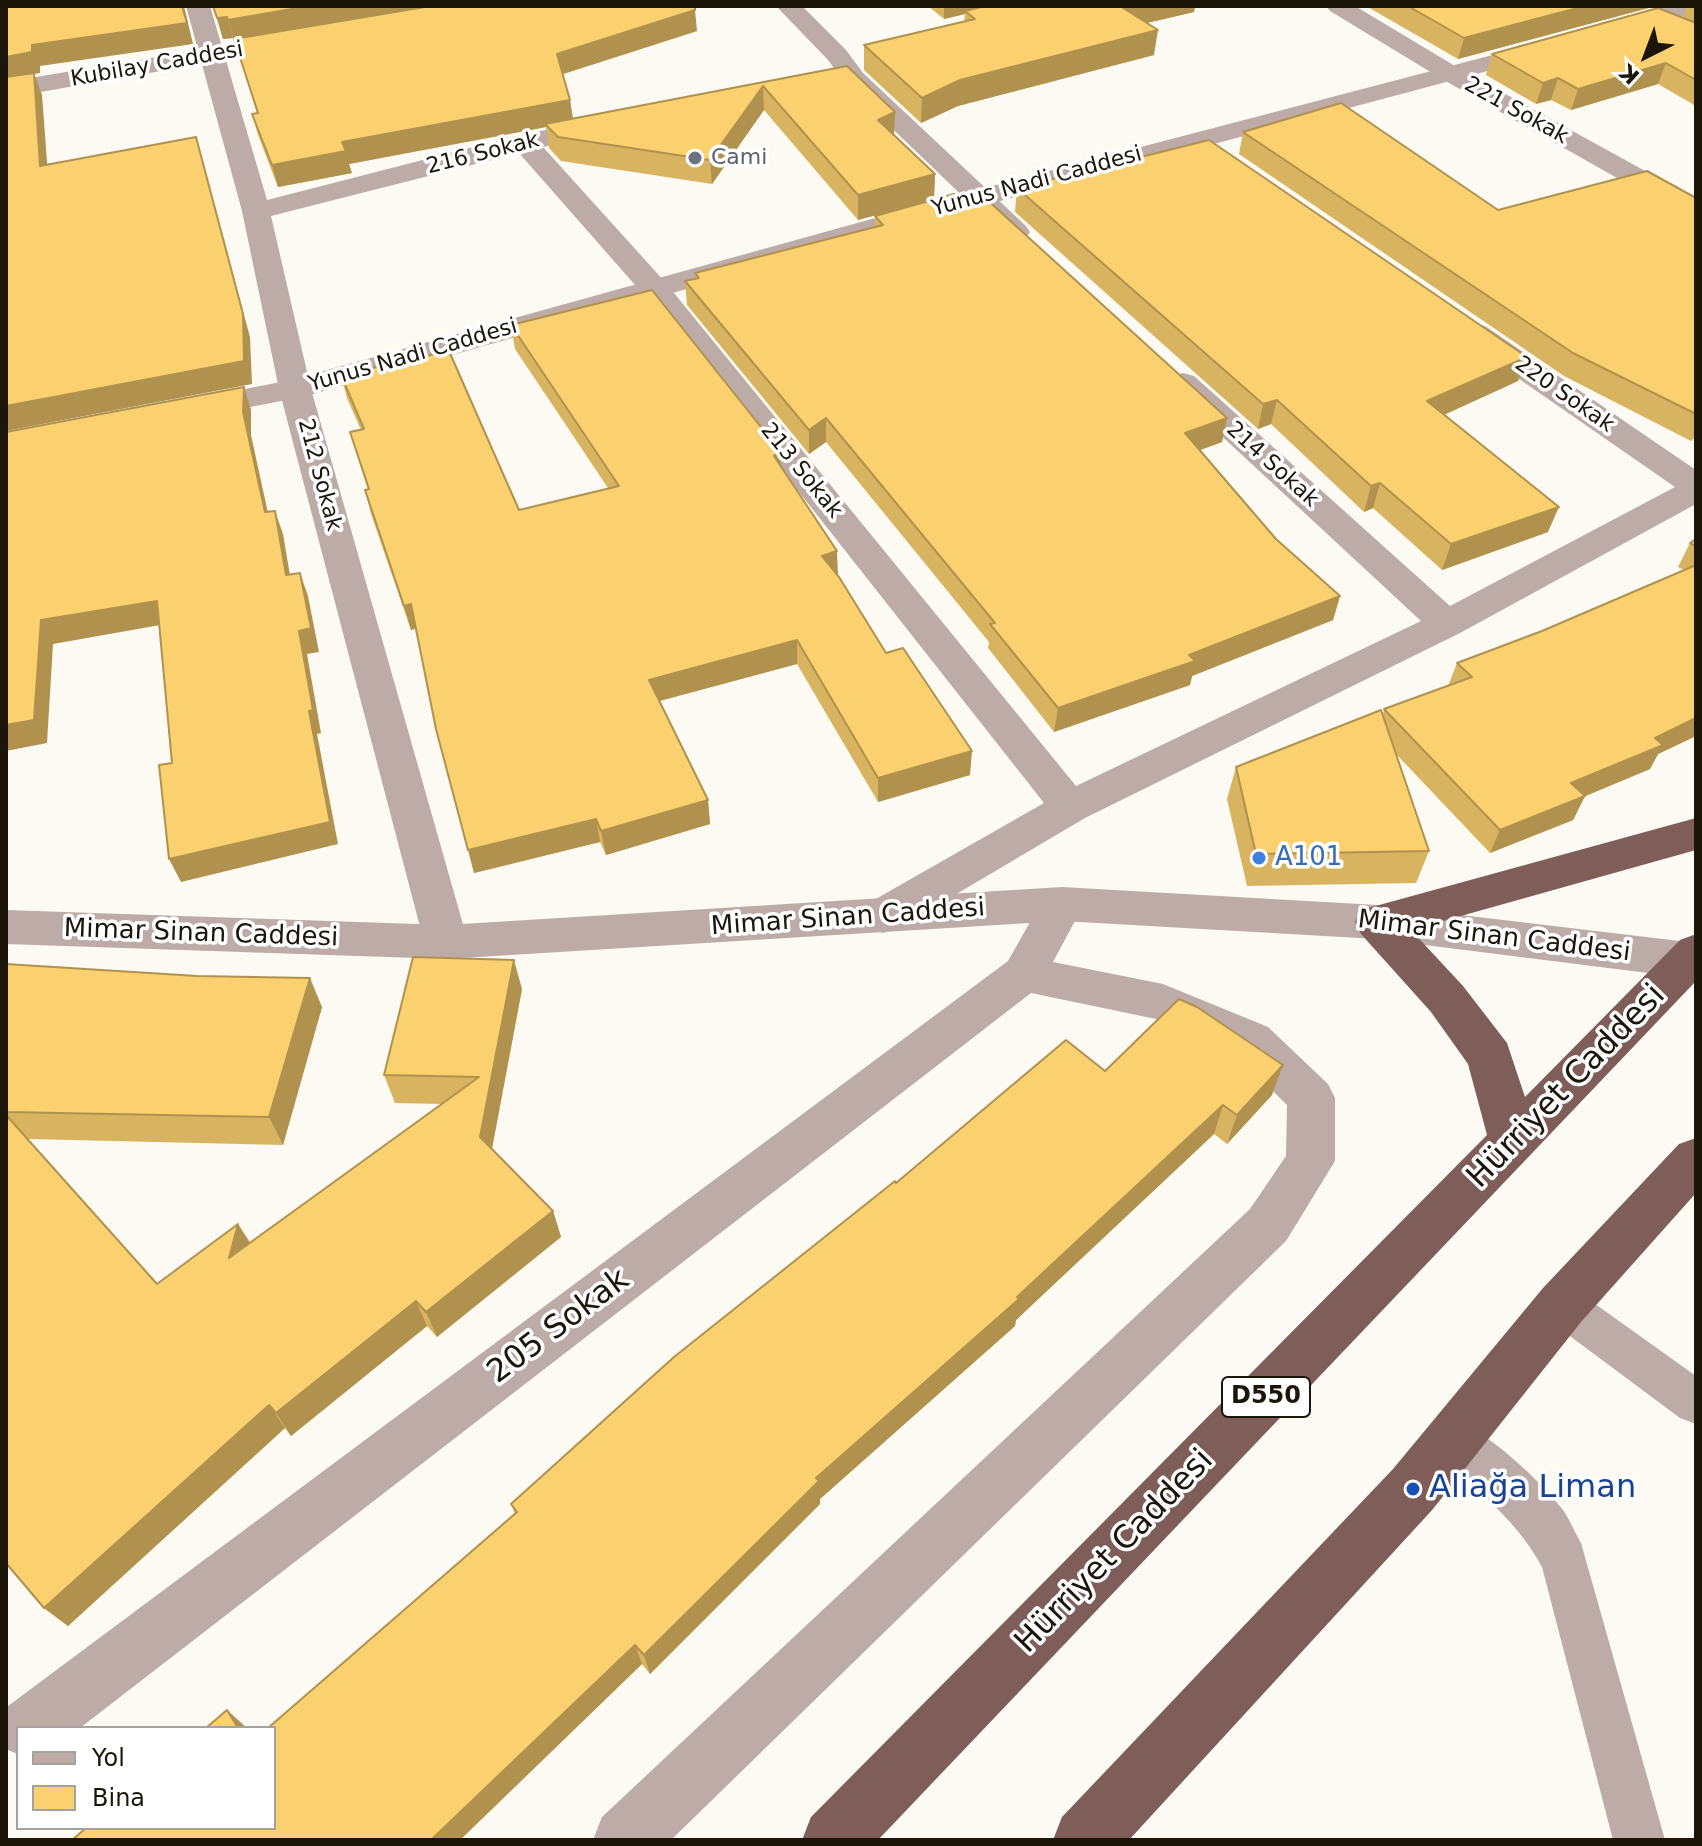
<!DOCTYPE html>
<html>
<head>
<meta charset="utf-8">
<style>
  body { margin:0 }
  #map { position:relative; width:1702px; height:1846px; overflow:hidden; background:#fdfaf3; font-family:"DejaVu Sans",sans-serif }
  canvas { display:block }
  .frame { position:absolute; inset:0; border:8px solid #1c160a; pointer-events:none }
  .legend { position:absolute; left:16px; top:1726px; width:260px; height:104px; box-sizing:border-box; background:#fff; border:2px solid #a4a29d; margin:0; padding:10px 14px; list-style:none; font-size:24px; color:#1c160a }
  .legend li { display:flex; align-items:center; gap:16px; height:40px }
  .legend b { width:40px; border:2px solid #a4a29d }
  .north { position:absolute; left:1606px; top:16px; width:80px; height:80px; -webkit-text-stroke:6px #fff; paint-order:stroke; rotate:222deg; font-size:22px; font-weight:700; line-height:32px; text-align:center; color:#1c160a }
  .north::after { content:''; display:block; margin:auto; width:28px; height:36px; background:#1c160a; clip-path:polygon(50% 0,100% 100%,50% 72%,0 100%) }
</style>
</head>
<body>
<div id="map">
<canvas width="1702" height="1846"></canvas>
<div class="frame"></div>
<ul class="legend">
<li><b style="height:10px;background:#bdaba8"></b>Yol</li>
<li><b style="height:22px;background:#fbd170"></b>Bina</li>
</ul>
<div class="north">K</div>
</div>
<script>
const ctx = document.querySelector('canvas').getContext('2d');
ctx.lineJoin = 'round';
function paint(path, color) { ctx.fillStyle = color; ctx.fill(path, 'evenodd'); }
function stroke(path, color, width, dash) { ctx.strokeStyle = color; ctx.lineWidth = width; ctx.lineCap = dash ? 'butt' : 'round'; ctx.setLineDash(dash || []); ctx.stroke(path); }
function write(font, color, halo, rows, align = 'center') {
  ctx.font = font + ' "DejaVu Sans",sans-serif'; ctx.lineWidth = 7; ctx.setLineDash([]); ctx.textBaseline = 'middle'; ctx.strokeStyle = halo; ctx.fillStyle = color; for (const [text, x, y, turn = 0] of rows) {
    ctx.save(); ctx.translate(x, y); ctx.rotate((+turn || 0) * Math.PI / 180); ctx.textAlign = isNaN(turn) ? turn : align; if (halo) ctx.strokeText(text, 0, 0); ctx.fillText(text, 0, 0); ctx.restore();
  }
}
paint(new Path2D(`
  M1562,1285l15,6 119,85v48l-16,-6 -133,-99 -6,-14 6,-14z
  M1453,1419c36,14 86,60 110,91 7,10 12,23 18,33l84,297h-52l-71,-273c-14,-26 -33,-48 -55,-68 -20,-19 -46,-32 -57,-58l7,-16z`), '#bdaba8');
paint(new Path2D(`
  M186,6h24l57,194 257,-66 28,-5 9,2 4,6 -4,6 -18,4 122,135 411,504 345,-165 -249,-231 -5,-7 5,-7 11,-3 11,3 256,230 225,-119 -212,-147 -5,-7 5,-7 11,-2 11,2 211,144v34l-236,129 -375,185 -186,110 -16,5 -16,-5 -6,-12 6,-12 177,-101 -401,-509 -124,-141 -248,63 40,173 157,553 -6,12 -16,5 -16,-5 -6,-12 -145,-553 -37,-178z
  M776,6h26l44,44 17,23 163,153 4,6 -4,6 -10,3 -10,-3 -161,-155 -17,-23z
  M1326,6h29l105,63 236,130v21l-10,-3 -244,-138 -112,-68z
  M1062,887l15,5 7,12 -31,58 110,22 105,43 60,57 7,14v63l-49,80 -615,599h-78l9,-23 648,-608 36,-53 1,-51 -51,-50 -80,-36 -125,-26 -951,735h-62v26l-10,-4v-44l1000,-745 39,-69z`), '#bdaba8');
paint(new Path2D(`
  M1668,6h28v7l-84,23 -9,-2 -3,-5 3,-5z
  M295,34l9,2 3,5 -3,5 -298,52v-16z
  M1546,41l9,2 3,5 -3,5 -566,151 -683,192 -116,23 -12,-3 -4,-7 4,-7 113,-22 678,-188z
  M1062,887l315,18 311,37 8,3v30l-8,3 -311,-39 -315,-18 -616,38 -440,-15v-34l440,15z`), '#bdaba8');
paint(new Path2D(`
  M1696,818v32l-285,80 52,56 44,57 18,54 155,-157 16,-6v47l-818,859h-76l9,-23 676,-682 -19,-71 -37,-52 -70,-78 -6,-12 6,-12z
  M1696,1138v55l-115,129 -148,187 -304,331h-76l9,-23 331,-348 150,-181 136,-144z`), '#7f5e5a');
paint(new Path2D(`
  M213,6l484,25 -134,43 7,26 3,18 274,-52 47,70 41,38 -1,25 -76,21 -94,-110 -52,74 -151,-23 -12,-13 -3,-21 -197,37 3,9 -74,14 -20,-52 -6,-21 5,-1 -22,-73 -2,-2 -10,1z
  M928,6h267l-1,6 -48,11 8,32 -196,51 -37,17 -57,-53v-25l100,-23 1,-8 -21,5z
  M1366,6h290l-198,53z
  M1687,6h9v100l-38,-22 -87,26 -20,-10 -15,4 -50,-29 6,-21 191,-36z
  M1243,132l255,78 198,-12v239l-5,4 -127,-65 -325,-222z
  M1017,188l510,169 -9,24 -74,34 104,117 -106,38 -69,-62 -9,4 -93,-88 -13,5 -243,-217z
  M963,203l264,215 -5,24 -22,8 76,89 64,57 -7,24 -141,56 -2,9 -136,47 -66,-84 1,-6 -163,-200 -17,12 -122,-149 -2,-24 11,-2 -1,-6 180,-46v-11z
  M511,325l270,142 56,108 49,78 84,122 -92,27 -81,-138 -138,37 49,99 2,24 -104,31 -6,-13 -126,31 -59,-245 -4,2 -40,-116 -6,-24h3l-18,-58 11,-2 -14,-32 -6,-23 178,135 89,-22 -93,-139z
  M1696,539v197l-38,18 -8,15 -65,27 -12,24 -83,33 -93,-98 32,96 -13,32 -169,3 -20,-87 9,-32 147,-53 1,-5 64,-23 9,-23 85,-32 142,-61 -6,-3 12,-24z
  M6,964l316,43 -39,138 -256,-6 130,145 81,-60 12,18 192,-138 -47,-1 -11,-28 138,-86 -30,160 61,62 8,26 -124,100 -10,-11 -136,110 -6,-8 -217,198 -24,-18 -38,-45z
  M1105,1071l167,24 -45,49 -13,-10 -198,186 -1,6 -195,173v5l-170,170 -8,-10 -182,176h-388l202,-12 241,-314 -4,-10 385,-321z`), '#d8b460');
paint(new Path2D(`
  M184,6l9,38 -153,22v7l-6,1 8,21 7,93 -43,-108v-23l26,-12z
  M309,6h127l-202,34 -6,-20z
  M944,6h57l-36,5v3l-21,5z
  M1119,6h76l-1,6 -77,18z
  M1585,6h71l-198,53 6,-21z
  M695,10l2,21 -137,44 -3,-21z
  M227,17l6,21 -10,1 -6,-21z
  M1158,30l-4,25 -196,51 -37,17 1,-25 38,-18z
  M1666,63l-8,21 -87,26 7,-21z
  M1558,78l-7,22 -15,4 7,-21z
  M763,86l1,24 -52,74 -2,-24z
  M570,100l3,21 -28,3 1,3 -197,37 3,9 -74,14 -6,-22 70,-23z
  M895,112l-1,24 -16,-16z
  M196,137l54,200 2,47 -246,47v-25z
  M935,174l-1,25 -76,21v-25z
  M1527,357l-9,24 -99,45 8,-25z
  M244,387l7,23v25l22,101 -8,-24 -22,-100z
  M1277,400l-6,24 -13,5 5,-25z
  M826,418v24l-17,12v-24z
  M1227,418l-5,24 -41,15 4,-24z
  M780,451l1,24 -7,-19z
  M1380,483l-7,25 -9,4 7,-26z
  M1559,507l-11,25 -106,38 9,-26z
  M275,511l8,23 11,65 -8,-24z
  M837,551l1,24 -16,-19z
  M300,573l8,23 11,56 -12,2 14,79 -4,1 21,110 -157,38 -12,-23 140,-148 -10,-80z
  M1340,596l-7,24 -141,56 -2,9 -136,47 4,-24 131,-53z
  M157,601l9,23 -113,20 -6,99 -41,8v-26l35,-105z
  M411,604l6,24 -6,2 -7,-24z
  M797,640v24l-145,39 -3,-23z
  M1696,718v18l-38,18 -8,15 -74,31 9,-4 -12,24 -83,33 10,-23 71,-47 84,-45z
  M972,751l-2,24 -92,27v-24z
  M708,800l2,24 -104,31 -5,-24z
  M596,819l4,23 -126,31 -6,-23z
  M514,960l8,29 -33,175 -9,-27z
  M310,978l12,29 -39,138 -14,-28z
  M1283,1065l-11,30 -45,49 10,-29z
  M1223,1105l-9,29 -198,186 -1,6 -195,173v5l-170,170 -6,-19 172,-177 201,-181z
  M553,1211l8,26 -124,100 -11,-25z
  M238,1224l16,26 -25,8z
  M416,1301l11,25 -136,110 -15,-23z
  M269,1405l16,23 -217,198 -24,-18z
  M635,1645l7,19 -182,176h-29z
  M227,1710l20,18h-9z`), '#b0924e');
const building = new Path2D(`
  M6,6h176l5,17 -155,22v7l-26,5z
  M213,6h96l-81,14 -1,-3 -10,1z
  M431,6h264v4l-138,44 13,46 -228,42 4,9 -74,14 -20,-51 6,-1 -24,-74z
  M985,6h135l38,24 -198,50 -38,18 -58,-53 111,-26 -10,-8z
  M1408,6h177l-121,32z
  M1658,8l38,15v57l-30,-17 -88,26 -20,-11 -15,5 -51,-29z
  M847,66l48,46 -17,8 57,54 -77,21 -95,-109 -53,74 -152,-23 -13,-13z
  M34,73l6,93 156,-29 47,177 1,47 -238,45v-329z
  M1341,103l157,107 149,-39 49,27v216l-123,-61 -330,-221z
  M1209,140l318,217 -100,44 132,106 -108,37 -71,-61 -9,3 -94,-86 -14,4 -246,-216z
  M954,194l9,9 21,-6 243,221 -42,15 91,106 64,57 -151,59 6,6 -137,47 -68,-84 5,-1 -169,-205 -17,12 -124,-149 14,-3 -4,-5 188,-48 -8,-9z
  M652,290l128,161 -6,5 63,95 -15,5 17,21 47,76 17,-5 69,103 -94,27 -81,-138 -148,40 59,120 -107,31 -5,-12 -128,31 -32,-121 -25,-125 -7,2 -39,-116 4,-1 -19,-57 14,-3 -23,-54 108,-24 70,159 100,-24 -108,-161z
  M244,387l-1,25 22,100 10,-1 11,64 14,-2 11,55 -12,3 14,79 -4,1 21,111 -161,37 -10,-94 13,-2 -15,-162 -116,19 -7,100 -28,5v-293z
  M1696,539v7l-6,-3z
  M1696,565v153l-41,20 8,7 -92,38 14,13 -85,34 -116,-121 88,-32 -15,-14 85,-32z
  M1381,710l48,141 -173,3 -20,-87z
  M413,957l101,3 -34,177 73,74 -127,101 -10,-11 -140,112 -7,-8 -225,203 -38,-45v-448l151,169 81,-60 -9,34 250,-181 -95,-2z
  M6,964l191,12 113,2 -41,139 -263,-5z
  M1179,999l18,8 86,58 -46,50 -14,-10 -206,192 2,2 -203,179 3,3 -175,174 -9,-10 -204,195h-359l14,-12h188v-100h-6l249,-216 -6,-8 163,-147 221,-176 1,2 170,-143 39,31z
  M227,1710l11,18h-32z`);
paint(building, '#fbd170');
stroke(building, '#b0924e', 2);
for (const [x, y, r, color] of [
  [695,158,8,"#6b7280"],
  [1259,858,8,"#3f7fe0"],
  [1413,1489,8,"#1a4fb4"]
]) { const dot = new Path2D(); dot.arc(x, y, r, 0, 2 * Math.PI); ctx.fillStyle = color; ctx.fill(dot); stroke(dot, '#fff', 3); }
write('22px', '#1c160a', '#fff', [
  ["Kubilay Caddesi",157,65,-10],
  ["221 Sokak",1516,111,29],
  ["216 Sokak",483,154,-14],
  ["Yunus Nadi Caddesi",1037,182,-15],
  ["Yunus Nadi Caddesi",413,356,-16],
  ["220 Sokak",1564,395,35],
  ["214 Sokak",1272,465,42],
  ["213 Sokak",801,471,51],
  ["212 Sokak",319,475,75]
]);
write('22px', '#5b616d', '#fff', [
  ["Cami",711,158]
], 'left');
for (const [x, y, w] of [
  [1266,1397,88]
]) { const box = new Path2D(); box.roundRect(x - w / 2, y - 20, w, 40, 6); ctx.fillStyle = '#fff'; ctx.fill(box); stroke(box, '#1c160a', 2); }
write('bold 24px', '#1c160a', null, [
  ["D550",1266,1397]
]);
write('26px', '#366cbe', '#fff', [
  ["A101",1275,858]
], 'left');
write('26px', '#1c160a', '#fff', [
  ["Mimar Sinan Caddesi",848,918,-4],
  ["Mimar Sinan Caddesi",201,934,2],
  ["Mimar Sinan Caddesi",1494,937,7]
]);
write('32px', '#1c160a', '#fff', [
  ["Hürriyet Caddesi",1567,1087,-46],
  ["205 Sokak",559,1327,-37],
  ["Hürriyet Caddesi",1115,1552,-46]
]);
write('32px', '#164399', '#fff', [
  ["Aliağa Liman",1429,1489]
], 'left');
</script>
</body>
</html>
